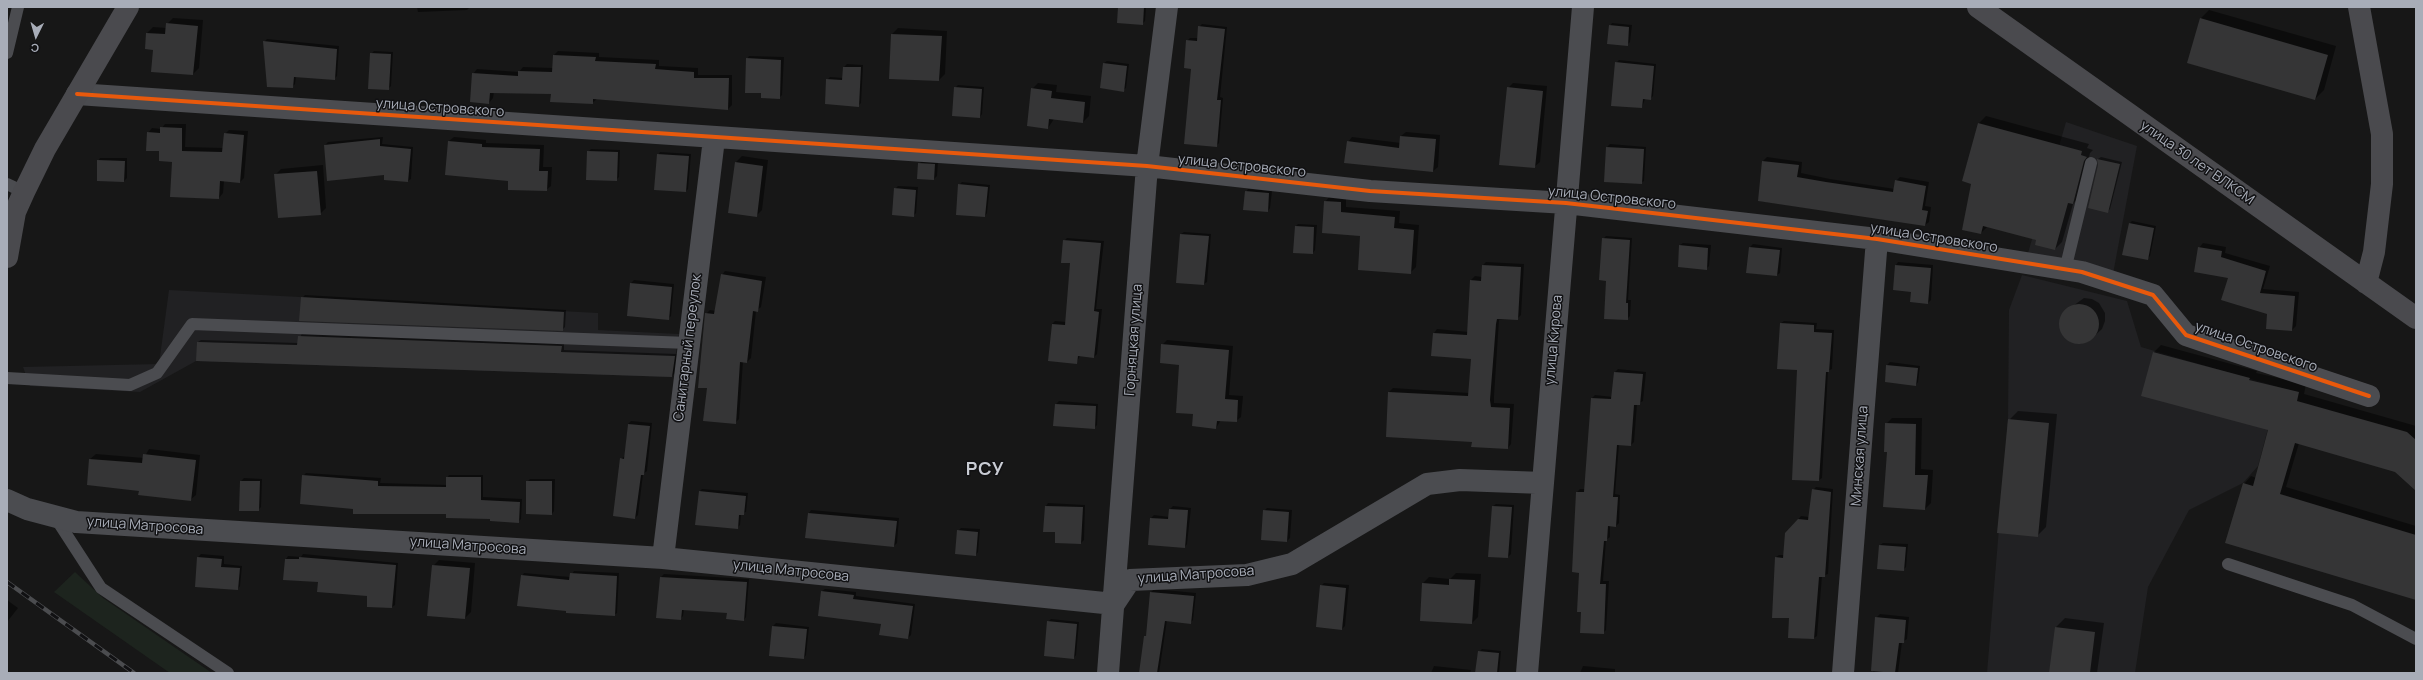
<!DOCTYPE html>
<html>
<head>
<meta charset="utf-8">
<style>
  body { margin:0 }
  #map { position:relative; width:2423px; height:680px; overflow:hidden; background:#171717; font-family:Manrope,sans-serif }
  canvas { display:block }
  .frame { position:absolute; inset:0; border:8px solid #a8adb8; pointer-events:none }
  .north { position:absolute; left:16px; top:16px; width:40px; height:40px; -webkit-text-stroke:3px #111113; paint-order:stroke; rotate:185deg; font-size:11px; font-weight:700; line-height:16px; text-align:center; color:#a8adb8 }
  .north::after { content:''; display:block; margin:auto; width:14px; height:18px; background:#a8adb8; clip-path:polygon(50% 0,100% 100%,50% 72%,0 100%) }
</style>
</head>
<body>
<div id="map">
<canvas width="2423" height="680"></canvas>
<div class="frame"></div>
<div class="north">С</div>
</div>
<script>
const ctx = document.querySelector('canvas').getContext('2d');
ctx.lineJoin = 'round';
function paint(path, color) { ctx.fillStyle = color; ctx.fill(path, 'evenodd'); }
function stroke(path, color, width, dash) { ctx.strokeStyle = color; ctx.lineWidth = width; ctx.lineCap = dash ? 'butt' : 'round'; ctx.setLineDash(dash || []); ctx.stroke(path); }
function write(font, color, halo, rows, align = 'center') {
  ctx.font = font + ' Manrope,sans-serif'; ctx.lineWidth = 3; ctx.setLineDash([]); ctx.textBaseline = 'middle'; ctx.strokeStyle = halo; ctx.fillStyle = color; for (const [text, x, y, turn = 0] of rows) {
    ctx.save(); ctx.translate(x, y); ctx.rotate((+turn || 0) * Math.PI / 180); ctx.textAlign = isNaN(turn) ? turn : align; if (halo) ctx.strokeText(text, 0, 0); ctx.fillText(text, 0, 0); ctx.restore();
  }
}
paint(new Path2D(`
  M2066,122l71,24 -24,128 -85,-21z
  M2022,275l105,26 14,46 138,40 -21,79 -15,17 -54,27 -41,77 -13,86h-148l21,-254 1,-109z
  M169,290l429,23v17l81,4 -7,43 -476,-16 -56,31 -110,-6 -7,-19 136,-3z`), '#212123');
paint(new Path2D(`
  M75,572l28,26 109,75h-42l-116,-81z`), '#1d241e');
paint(new Path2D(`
  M417,7h53l-3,3 -49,2z
  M1119,7h27l-1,14 -3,3z
  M2209,10l127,36 -12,44 -9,9 -115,-80z
  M173,18l30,2 -4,48 -6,6 -41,-3 2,-22 -7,-16 6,-6 14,1v-4z
  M1612,23l20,2 -2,17 -3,3 -17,-19z
  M1202,24l25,3 -7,70 3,1 -4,45 -3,3 -29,-105 3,-3h8l1,-11z
  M898,28l49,3 -2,43 -6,6 -47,-46z
  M267,39l72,7 -2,30 -3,3 -38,-3 -1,8 -3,3 -28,-45z
  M374,51l19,1 -2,34 -3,3 -17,-35z
  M558,51l41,2v4l60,3v6l39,2v7h34v30l-4,4 -131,-10 -5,4 -40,-10 -58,-1 -1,6 -4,5 -16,-29 4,-5 42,3 4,-5 30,1 1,-13z
  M749,56l35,1 -2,38 -3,3 -17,-6 -15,-33z
  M1619,60l37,4 -3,32 -3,3h-5l-3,8 -26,-44z
  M1107,61l22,3 -3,24 -3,2 -19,-27z
  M847,64l16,1 -2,38 -3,3 -31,-26 3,-3 13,1 1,-11z
  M1038,83l19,2 -1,7 35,4 -2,20 -6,6 -29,-3 -6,9 -16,-39z
  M1513,83l34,3 -7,76 -6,5 -26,-79z
  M958,85l26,2 -2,27 -2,3 -25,-29z
  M1986,116l103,28 -2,4 6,2 -3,3 -10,43 -7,8 -11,38 -7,7 -18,-9 -49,-14 -7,7 -9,-50 -9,-2 16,-58z
  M165,124h21l-1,23 39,1 1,-14 4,-4 19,1 -4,47 -4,4 -16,-1 -1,12 -4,5 -59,-48 -12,-17 4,-5 9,1z
  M1406,132l34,3 -2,32 -5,4 -85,-29 4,-5 49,6v-7z
  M383,137l-1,7 31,3 -2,32 -3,2 -22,-7 -61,-29 3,-3z
  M454,137l32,3v3l58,2 -1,22h9l-1,19 -5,4 -37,-10 -60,-39z
  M1610,144l36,3 -2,34 -3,2 -34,-36z
  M591,149l29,1 -1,27 -3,3 -28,-28z
  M660,152l31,2 -3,35 -2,2 -28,-36z
  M742,156l26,4 -6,50 -6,6 -20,-54z
  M1767,157l35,5 -1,11 29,6 65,10 1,-8 4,-4 29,5 -4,24 6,1 -2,15 -4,3 -166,-24 4,-40z
  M2101,157l21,5 -12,47 -3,3 -9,-53z
  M100,158h27v20l-3,3 -26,-20z
  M922,161l16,1 -1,14 -3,3 -15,-15z
  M323,165l3,43 -6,6 -45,-39 6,-6z
  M962,182l28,3 -3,28 -2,3 -26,-31z
  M898,186l20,1 -2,26 -3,3 -18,-27z
  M1248,189l24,2 -2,17 -2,3 -22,-19z
  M1330,196l16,1v10l54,4 -1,12 20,2 -3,42 -6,6 -85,-71z
  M2132,221l24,5 -6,30 -2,2 -19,-34z
  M1298,224l19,1 -2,25 -2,3 -17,-27z
  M1184,232l27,2 -4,48 -3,2 -23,-50z
  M1606,236l26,2 -4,62h3l-1,16 -3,3 -20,-39 -4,-41z
  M1067,238l37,3 -8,68h6l-5,45 -3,3 -14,-1 -4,7 -24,-39 3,-3 11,1 5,-60 -7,-21z
  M1683,243l28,2 -2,21 -3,3 -26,-24z
  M2203,243l23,4 -1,6 45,13 -7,23 36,3 -3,34 -4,4 -24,-16 -69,-66z
  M1753,244l29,4 -2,25 -3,2 -27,-28z
  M1486,262l38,2 -3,51 -4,4 -18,1 -5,76v7l20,1 -3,40 -3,4 -35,-7 -84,-49 4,-4 76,5 3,-35 -38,-25 3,-4 32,3 2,-52 4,-4 7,1 1,-12z
  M1898,262l35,3 -2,35 -3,3 -16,-12 -18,-2 2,-24z
  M725,271l41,6 -5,30 -5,4 -5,47 -4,4 -4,-1 -4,58 -4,4 -27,-36 -2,-73 4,-4 6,1 6,-36z
  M634,280l40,4 -3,32 -3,3 -40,-4 3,-32z
  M305,295l261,15 -1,17 -3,3 -260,-32z
  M2084,298l8,1 7,4 6,10v8l-3,8 -13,12 -7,3 -8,-1 -12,-11 -2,-8 3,-11z
  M1784,321l33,2 -1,6 18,1 -2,39 -4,2 -6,107 -3,2 -21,-111 -17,-46z
  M302,333l262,10v7l113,4 -2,19 -3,3 -474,-34 3,-2 97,3z
  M1167,340l66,6 -4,49 14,1 -2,21 -5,4 -15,-1 -5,8 -22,-15 -13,-49 -19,-19z
  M2161,345l96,26 -1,2 50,11 -2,10 112,32v64l-20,-19 -97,-28 -13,44 130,39v73l-172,-115 7,-8 5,2 13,-49 -127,-34 12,-43z
  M1890,362l30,4 -2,16 -2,3 -29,-20z
  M1618,369l28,3 -3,29 -6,3 -3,38 -3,3 -12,-1 -4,50 5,1 -1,28 -3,3 -6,-1v12l-4,3 -3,41h6l-3,49 -3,3 -21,-21 -7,-87 2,-33 3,-3h5l7,-91 3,-3 18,2 2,-25z
  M1059,401l39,3 -1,21 -3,3 -38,-24z
  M2018,411l39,3 -11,113 -9,9 -28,-116z
  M1892,418h30l-1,51 12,1 -2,33 -6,6 -37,-58 -2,-27z
  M631,421l21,2 -5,48 -4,3 -5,41 -3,3 -14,-59 4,-3 3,-32z
  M149,449l51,6 -4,40 -6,5 -50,-10 -50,-31 6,-5 48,4z
  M306,473l75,5 -1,5 67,2v-7l2,-3h34v22l39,2 -1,20 -3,3 -71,-9 -93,-5 -51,-32z
  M244,478l18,1 -1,28 -3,3 -17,-29z
  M530,479h25l-1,32 -2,3 -25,-32z
  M1816,487l17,2 -5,85 -6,2 -5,60 -3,2 -25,-1 1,-19 -14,-61 3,-2h5l2,-21 15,-18 8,1 4,-27z
  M702,489l46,4 -2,19 -5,2 -1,11 -3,3 -37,-37z
  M1048,503l37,2 -1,35 -3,3 -25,-12h-12l2,-25z
  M1496,504l18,1 -3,49 -3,3 -15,-51z
  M1173,506l18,2 -4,36 -2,3 -34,-29 3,-3 15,2 1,-8z
  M1267,508l25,2 -2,28 -3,3 -23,-30z
  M811,510l88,8 -2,25 -3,3 -85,-33z
  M961,528l19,1 -2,23 -2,3 -18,-24z
  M1883,543l25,1 -2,23 -3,3 -23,-25z
  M201,554l23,2v8l18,2 -2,20 -2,3 -40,-32z
  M303,554l95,9 -3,42 -3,2 -24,-1 1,-11 -50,-14 -33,-22 2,-3 13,1z
  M439,560l36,3 -4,49 -6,6 -32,-52z
  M574,571l45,2 -2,40 -3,2 -47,-5 -45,-34 2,-3 46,4z
  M1456,573l25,1 -3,43 -6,6 -49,-40 6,-6 21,2z
  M664,574l85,5 -3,38 -2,3 -16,-8 -44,-3 -1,7 -3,3 -19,-42z
  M1324,583l25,2 -4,41 -3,3 -21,-43z
  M825,589l31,3v4l59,8 -4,31 -3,3 -86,-47z
  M1154,589l42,4 -3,27 -3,3 -23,-3 -8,53h-19l7,-39 4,-42z
  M7,600l11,8 -11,14z
  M1880,614l29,3 -2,22 -5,3 -4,31h-25l3,-55z
  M2065,618l39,5 -7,50h-47l6,-46z
  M1051,619l28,3 -3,33 -2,3 -26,-36z
  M776,623l33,4 -3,28 -2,3 -34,-3 3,-29z
  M1482,649l19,2 -2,22h-23l3,-21z
  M1434,666l37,4 -1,3h-39z
  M1583,666l32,3v4h-35z`), '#0007');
paint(new Path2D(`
  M1118,7h26l-1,18 -26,-2z
  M2200,18l128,37 -13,45 -128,-37z
  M166,23l32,3 -5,49 -42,-3 2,-22 -8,-1 1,-16 19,1z
  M1609,25l20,2 -1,19 -21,-2z
  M1198,26l27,3 -8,71h4l-4,47 -33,-3 7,-75 -7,-1 2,-28 11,1z
  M891,34l51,2 -3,45 -50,-2z
  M263,41l74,8 -2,31 -41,-3 -1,11 -26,-1z
  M370,53l21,1 -2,36 -21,-1z
  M553,55l43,2 -1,4 61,3 -1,5 39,3v6h35l-1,32 -135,-11v5l-43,-2 1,-8 -61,-1 -1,11 -19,-2 2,-29 46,3v-5l34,1z
  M746,58l35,2 -1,39 -19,-1v-5h-16z
  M1615,62l39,4 -3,34 -8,-1 -1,9 -31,-2z
  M1103,63l24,3 -3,26 -24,-4z
  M843,67h18l-2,40 -34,-3 1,-25 16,1z
  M954,87l28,2 -2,29 -28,-2z
  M1507,87l36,4 -8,77 -36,-3z
  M1031,88l21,3 -1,7 34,4 -2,21 -34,-4 -1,10 -21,-3z
  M1978,123l104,28 -1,4 6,2 -3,4 -11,43 -5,-1 -13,47 -20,-5 1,-5 -53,-14 -2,8 -19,-4 9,-46 -9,-3z
  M160,127l22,1v23l40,1 2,-19 20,2 -4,48 -20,-2 -1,18 -49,-2 2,-35 -13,-1v-10h-13l1,-19 13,1z
  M1400,136l36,3 -3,33 -89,-9 3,-22 52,7z
  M380,139v7l31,3 -3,33 -24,-2v-5l-57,6 -3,-36z
  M448,141l34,3v3l58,2 -1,22h9l-1,20 -39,-1v-9l-63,-6z
  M1606,147l38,2 -2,35 -38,-2z
  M587,151l31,1 -1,29 -31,-1z
  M657,154l32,2 -3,36 -32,-2z
  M2097,159l23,5 -12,49 -20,-5 10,-43z
  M97,160l28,1 -1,21 -27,-1z
  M1762,161l37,4 -2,12 29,5 67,10 2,-12 31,6 -4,24 6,1 -3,15 -167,-25z
  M735,162l28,4 -6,51 -29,-4z
  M918,163l17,1 -1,16 -17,-1z
  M317,171l4,44 -43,3 -4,-44z
  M958,184l30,3 -3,30 -29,-2z
  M894,188l22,2 -2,27 -22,-2z
  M1245,191l24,2 -1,19 -25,-2z
  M1324,201l17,1v10l54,5 -1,11 20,2 -3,44 -53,-4 2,-34 -38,-3z
  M2129,223l25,5 -6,32 -26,-5z
  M1295,226l19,1 -1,27 -20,-1z
  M1180,234l29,2 -5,49 -28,-2z
  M1602,238l28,2 -4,63h2v17l-24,-1 2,-38 -7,-1z
  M1063,240l38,3 -7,68 5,1 -5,46 -16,-2 -1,8 -29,-3 4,-37 13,1 5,-62h-9z
  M1679,245l29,3 -1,22 -29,-3z
  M1749,247l31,3 -3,26 -31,-3z
  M2198,247l24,4 -1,6 45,14 -6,22 35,3 -3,35 -26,-2 1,-15 -46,-14 7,-22 -34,-6z
  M1482,265l39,2 -3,53 -21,-1 -1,5 -6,76 1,7 19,1 -2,41 -37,-2 1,-5 -86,-5 2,-45 80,4 3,-37 -40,-3 2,-23 34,2 3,-55 11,1z
  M1895,265l36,3 -3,36 -18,-2 1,-10 -18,-2z
  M721,274l41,7 -4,31 -5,-1 -6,52 -7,-1 -4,62 -33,-3 4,-33h-9l7,-75 9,1z
  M630,283l42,4 -3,33 -42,-4z
  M301,297l263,15 -1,19 -264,-10z
  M2059 324a20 20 0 1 1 40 0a20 20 0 1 1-40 0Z
  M1780,323l34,2v7l18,1 -3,39h-3l-7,109 -27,-1 5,-110 -20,-1z
  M298,336l264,10 -1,6 114,4 -3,21 -476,-16 1,-19 100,3z
  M1161,344l68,6 -4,49 13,1 -1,22 -20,-1 -1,8 -24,-3 1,-12 -17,-1 3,-48 -19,-2z
  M2153,352l97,26 -1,2 50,12 -2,9 110,31 9,8v51l-21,-19 -100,-29 -15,51 136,41v65l-191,-57 18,-60 10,3 15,-56 -127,-34z
  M1886,365l32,3 -2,18 -31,-4z
  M1614,372l29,2 -3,31h-6l-3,41 -14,-1 -4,52h5l-2,30 -8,-1 -1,15h-3l-4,43h6l-2,50 -24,-1 1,-21h-4l2,-39 -7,-1 4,-80h8l7,-94 20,1z
  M1055,404l41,2 -1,23 -42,-3z
  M2008,419l41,4 -11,114 -41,-4z
  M1885,423l31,1 -1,51h13l-3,35 -42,-3 4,-55h-3z
  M628,424l22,2 -6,49h-3l-6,44 -22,-3 7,-58 4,1z
  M143,454l53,6 -5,41 -53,-6 1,-4 -52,-6 2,-26 53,4z
  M302,475l76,6v5l68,1v-10h35v23l39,2 -1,21 -29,-2v-2l-44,-1v-4h-93v-5l-53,-5z
  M240,481h20l-1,30h-20z
  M526,481h26v34l-26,-1z
  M1812,489l19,3 -6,85h-6l-5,62 -26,-1 1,-20h-17l3,-61 8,1 2,-25 13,-14 10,1z
  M699,491l47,5 -2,19h-5l-1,14 -43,-4z
  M1045,506l38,1 -2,37 -26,-1v-11h-12z
  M1492,506l20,1 -4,51 -20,-1z
  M1169,509l19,1 -3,38 -37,-3 2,-27 18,1z
  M1263,510l26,2 -2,30 -26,-2z
  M808,513l89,8 -3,26 -89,-9z
  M957,530l21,2 -2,24 -21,-2z
  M1879,545l27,2 -2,24 -27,-2z
  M197,557l25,2 -1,8 19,1 -2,22 -43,-3z
  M299,557l97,8 -4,43 -25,-1v-11l-50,-4 1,-10 -35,-2 2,-21h14z
  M432,565l38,3 -5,51 -38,-3z
  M570,573l47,3 -2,40 -49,-3v-2l-49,-5 4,-31 48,5z
  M660,577l87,5 -3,39 -18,-2 1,-6 -45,-3 -1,10 -25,-2z
  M1449,579l26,1 -3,44 -52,-3 2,-38 27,2z
  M1320,585l26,3 -4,42 -26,-3z
  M821,591l33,4 -1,4 60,7 -5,33 -29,-4 2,-11 -63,-8z
  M1150,592l44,4 -3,28 -26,-3 -8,52h-18l5,-37h2z
  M1875,617l31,3 -2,23h-5l-4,30 -24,-2z
  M1047,621l30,3 -3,35 -30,-3z
  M772,626l35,3 -3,30 -35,-3z
  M2055,627l40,5 -5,41h-41z
  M1478,651l21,2 -2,20h-22z`), '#353536');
stroke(new Path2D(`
  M7,53l11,-46
  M7,184l17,8
  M2065,270l26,-107
  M7,378l123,7 27,-12 35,-49 496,19
  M55,517l46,71 127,85
  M2228,564l124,41 64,34`), '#4b4c50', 12);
stroke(new Path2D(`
  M77,94l1070,72 223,25 196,12 311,36 205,33 71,23 33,40 183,61
  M7,500l20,9 49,13 587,36 451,46 16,-24 117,-5 45,-11 135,-80 33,-4 83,3
  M663,558l51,-419
  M1108,673l39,-507 20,-159
  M1527,673l56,-666
  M1843,673l34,-434`), '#4b4c50', 22);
stroke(new Path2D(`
  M1978,7l438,311
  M2359,7l23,127v50l-8,68 -8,31
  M7,257l8,-45 9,-20 21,-43 83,-142`), '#4a4a4e', 22);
const rail = new Path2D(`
  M7,582l127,91`);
stroke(rail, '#4b4c4f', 4.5);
stroke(rail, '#111113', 3, [9]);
stroke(new Path2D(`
  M77,94l1070,72 223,25 196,12 311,36 205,33 71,23 33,40 183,61`), '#e8590c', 4);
write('14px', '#a8adb8', '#111113', [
  ["улица Островского",440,108,4],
  ["улица 30 лет ВЛКСМ",2197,163,35],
  ["улица Островского",1242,166,6],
  ["улица Островского",1612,198,6],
  ["улица Островского",1934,238,9],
  ["Горняцкая улица",1134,340,-86],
  ["улица Кирова",1554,340,-85],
  ["улица Островского",2256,347,19],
  ["Санитарный переулок",688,348,-83],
  ["Минская улица",1860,456,-86],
  ["улица Матросова",145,526,4],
  ["улица Матросова",468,546,4],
  ["улица Матросова",791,571,6],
  ["улица Матросова",1196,575,-4]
]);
ctx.letterSpacing = '1px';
write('bold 18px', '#c9ccd4', '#111113', [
  ["РСУ",985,470]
]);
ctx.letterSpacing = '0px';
</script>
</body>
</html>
